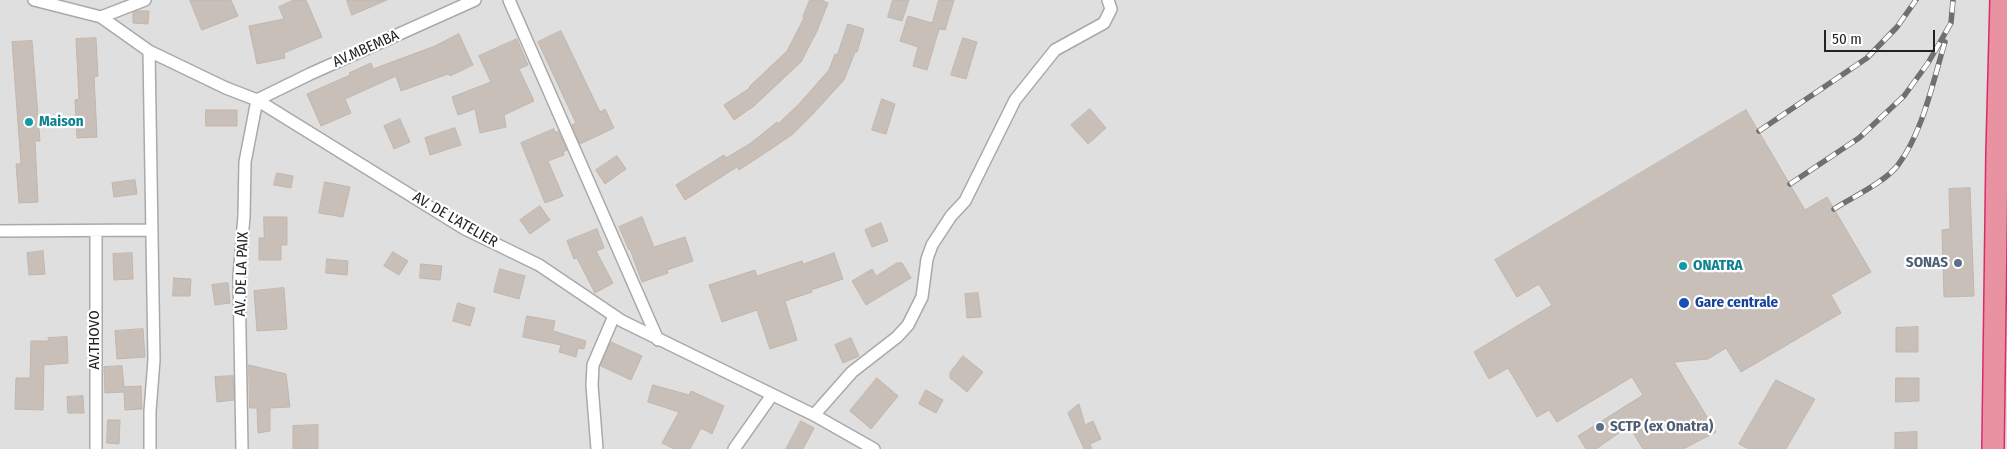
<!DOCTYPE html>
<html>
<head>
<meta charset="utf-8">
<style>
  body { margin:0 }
  #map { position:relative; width:2007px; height:449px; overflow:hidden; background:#f2efe9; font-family:"Fira Sans Condensed",sans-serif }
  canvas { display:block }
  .scale { position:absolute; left:1824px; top:30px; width:111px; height:22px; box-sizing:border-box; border:2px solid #222; border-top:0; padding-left:6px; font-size:15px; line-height:18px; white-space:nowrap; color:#222; -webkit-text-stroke:4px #fff; paint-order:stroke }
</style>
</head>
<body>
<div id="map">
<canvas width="2007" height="449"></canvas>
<div class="scale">50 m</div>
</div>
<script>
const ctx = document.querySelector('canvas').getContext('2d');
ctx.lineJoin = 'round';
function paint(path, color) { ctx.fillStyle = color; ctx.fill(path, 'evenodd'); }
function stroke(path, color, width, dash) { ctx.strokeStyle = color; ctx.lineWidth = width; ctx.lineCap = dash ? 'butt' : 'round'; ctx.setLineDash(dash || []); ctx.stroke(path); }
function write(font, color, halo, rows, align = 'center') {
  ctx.font = font + ' "Fira Sans Condensed",sans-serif'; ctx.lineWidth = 4.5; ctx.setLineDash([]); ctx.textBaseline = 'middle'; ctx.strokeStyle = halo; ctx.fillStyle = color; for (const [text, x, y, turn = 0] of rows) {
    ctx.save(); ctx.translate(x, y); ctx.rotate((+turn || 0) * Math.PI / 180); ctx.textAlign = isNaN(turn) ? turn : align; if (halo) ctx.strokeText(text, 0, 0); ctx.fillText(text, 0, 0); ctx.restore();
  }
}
paint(new Path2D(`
  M0,0h2007v449h-2007z`), '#e0dfdf');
const building = new Path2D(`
  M190,0h41l7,16 -36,14z
  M294,0h12l16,37 -38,16 1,5 -28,6 -8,-38 35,-7 -5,-12z
  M347,0h40l-35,15z
  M810,0h11l7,3 -11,28 -16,31 -47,44 -20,14 -10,-15 26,-17 -1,-1 38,-36 17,-33 -1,-1z
  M893,0h16l-7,21 -14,-4z
  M939,0h15l-9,30 -6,-1 -12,41 -14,-4 5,-19 -18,-6 8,-25 24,7z
  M138,11h11l-1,13 -15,-1v-10z
  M848,24l16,5 -7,23h-2l-11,28 -33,36 -18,18 -25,17 -29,19 -2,-3 -52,33 -9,-15 48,-30 2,3 25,-15 26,-21 1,2 21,-20 30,-34 6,-16 2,1z
  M561,31l39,81 5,-3 9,19 -34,16 -8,-19 4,-2 -38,-81z
  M459,34l14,31 -23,11 -2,-2 -47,17 -5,-15 -51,23 6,14 -30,13 -14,-32 43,-19 -1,-2 22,-10 2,6 62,-23z
  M96,38l2,38 -4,1 3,60 -20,1 -2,-38 4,-1 -3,-60z
  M963,38l14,4 -11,37 -15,-4z
  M517,39l11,26 -9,4 15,32 -30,14 2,12 -26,6 -5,-24 -17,6 -6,-18 39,-15 -12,-26z
  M32,41l8,100h-5l3,61 -19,1 -3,-39h5l-9,-122z
  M882,99l13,5 -9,30 -14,-4z
  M1090,109l16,19 -18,16 -17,-19z
  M206,110h31v16h-31z
  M1746,110l59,100 22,-13 44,75 -40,23 10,18 -100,59 -15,-24 -18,11 -34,3 42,70 -33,17h-40l-14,-23 -33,23h-10l-8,-13 65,-41 -11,-18 -75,45 -8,-12 -12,7 -29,-49 -19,11 -15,-27 78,-47 -13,-21 -22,13 -22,-37z
  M400,119l10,23 -16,7 -10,-23z
  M455,128l6,17 -31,10 -5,-17z
  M554,129l1,4 3,-2 9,19 -4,2 1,3 -16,6 15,35 -18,7 -24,-60z
  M617,156l9,13 -21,15 -9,-14z
  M277,173l16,3 -2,12 -17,-3z
  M135,180l2,14 -23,3 -2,-14z
  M325,182l25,5 -7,30 -24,-4z
  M1970,188l4,108 -30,1 -2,-67 8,-1 -1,-40z
  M540,206l10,14 -20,14 -10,-14z
  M264,217h23v28h-6v15h-22v-22h5z
  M642,217l12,30 31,-10 8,24 -26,9 1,3 -26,9 -12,-33 -1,1 -10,-23z
  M881,223l7,18 -16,6 -7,-17z
  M597,229l7,19 -8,3 17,32 -18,10 -18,-35 -3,1 -7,-18z
  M43,251l2,23 -16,1 -2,-22z
  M393,252l15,9 -9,14 -15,-9z
  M132,253l1,26 -19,1 -1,-26z
  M834,253l9,26 -32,11 1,2 -27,9 12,39 -27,9 -13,-39 -35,12 -13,-37 46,-15 2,6 45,-15 1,3z
  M327,259l21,2 -1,14 -21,-2z
  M897,263h5l9,15 -45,27 -14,-24 20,-12 4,7z
  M421,264l21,2 -2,14 -20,-2z
  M500,269l25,7 -6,23 -25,-7z
  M174,278l17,1 -1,17h-17z
  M228,283l2,20 -15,2 -3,-20z
  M284,288l3,41 -30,2 -3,-40z
  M978,293l3,24 -14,1 -2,-24z
  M458,303l17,5 -5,18 -17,-5z
  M527,316l28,5 -2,10 33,10 -2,8 -6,-1 -2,9 -17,-5 2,-7 -38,-8z
  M1918,327v25h-22v-24z
  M143,329l2,28 -28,2 -2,-28z
  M67,337l1,26 -24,2 -1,45 -28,-1 1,-31h14l1,-37h18l-1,-3z
  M851,338l8,18 -16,7 -8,-18z
  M611,342l31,14 -11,24 -30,-14z
  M963,356l20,16 -16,20 -17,-14v-5z
  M249,365l37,9 4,33 -20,1v23l-12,2 -1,-25h-7z
  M122,366l2,21 17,-1 1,23 -17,1 -1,-18 -19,1 -1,-26z
  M233,376l1,24 -17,2 -2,-25z
  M877,378l21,18 -27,33 -21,-18z
  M1896,378h23v23l-23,1z
  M1776,380l39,19 -29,50h-37l-10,-5z
  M653,385l36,10 2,-4 33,15 -12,28 -11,-6 -11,21h-16l-12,-6 17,-31 -31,-10z
  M926,390l17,10 -7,13 -17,-9z
  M83,396l1,17h-16l-1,-16z
  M1079,404l6,21 8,-4 8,18 -11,5 2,5h-8l-16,-36z
  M108,420h12l-1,24 -12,-1z
  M801,421l13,7 -11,21h-17z
  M318,425v24h-25v-23z
  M1917,432v17h-22v-16z`);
paint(building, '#c7bfb8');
stroke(building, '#c4b6ab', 1);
const street = new Path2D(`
  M34,0l67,17 48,34 77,37 31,12 208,129 74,36 83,56 192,94 60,34
  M509,0l149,340
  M101,17l44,-17
  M149,51l5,309 -4,51v38
  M0,231l151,-1
  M96,232v217
  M814,415l38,-43 45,-35 11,-12 14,-28 5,-38 5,-14 19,-29 14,-15 50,-101 40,-50 49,-27 7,-14 -3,-9
  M242,449l-3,-173 5,-60 1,-54 12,-62 53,-26 165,-74
  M597,449l-5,-64 1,-20 21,-49
  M734,449l38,-54`);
const highway = new Path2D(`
  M1993,449l4,-296 4,-153`);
stroke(street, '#a9a9a9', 14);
stroke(highway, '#dc2a67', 24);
stroke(street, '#fff', 11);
stroke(highway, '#e892a2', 21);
const rail = new Path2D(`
  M1759,131l108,-73 30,-31 19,-27
  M1790,184l69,-46 45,-42 24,-33 23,-40 2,-23
  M1834,209c19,-12 51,-27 64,-44 25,-33 35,-84 47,-123`);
stroke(rail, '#707070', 5.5);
stroke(rail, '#fff', 4, [11]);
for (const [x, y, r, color] of [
  [29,122,5,"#0f9aa8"],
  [1958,263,5,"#5c6f8a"],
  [1683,266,5,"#0f9aa8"],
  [1684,303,6,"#1a4fb4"],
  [1600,427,5,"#5c6f8a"]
]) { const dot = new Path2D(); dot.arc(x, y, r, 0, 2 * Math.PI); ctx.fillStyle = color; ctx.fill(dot); stroke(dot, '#fff', 2); }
write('15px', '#222', '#fff', [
  ["AV.MBEMBA",366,49,-24],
  ["AV. DE L'ATELIER",455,220,30],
  ["AV. DE LA PAIX",242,274,-88],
  ["AV.THOVO",95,340,-90]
]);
write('bold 15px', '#0d838f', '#fff', [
  ["Maison",39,122],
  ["ONATRA",1693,266]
], 'left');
write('bold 15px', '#4e5e75', '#fff', [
  ["SONAS",1948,263],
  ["SCTP (ex Onatra)",1610,427,"left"]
], 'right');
write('bold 15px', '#164399', '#fff', [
  ["Gare centrale",1695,303]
], 'left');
</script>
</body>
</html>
